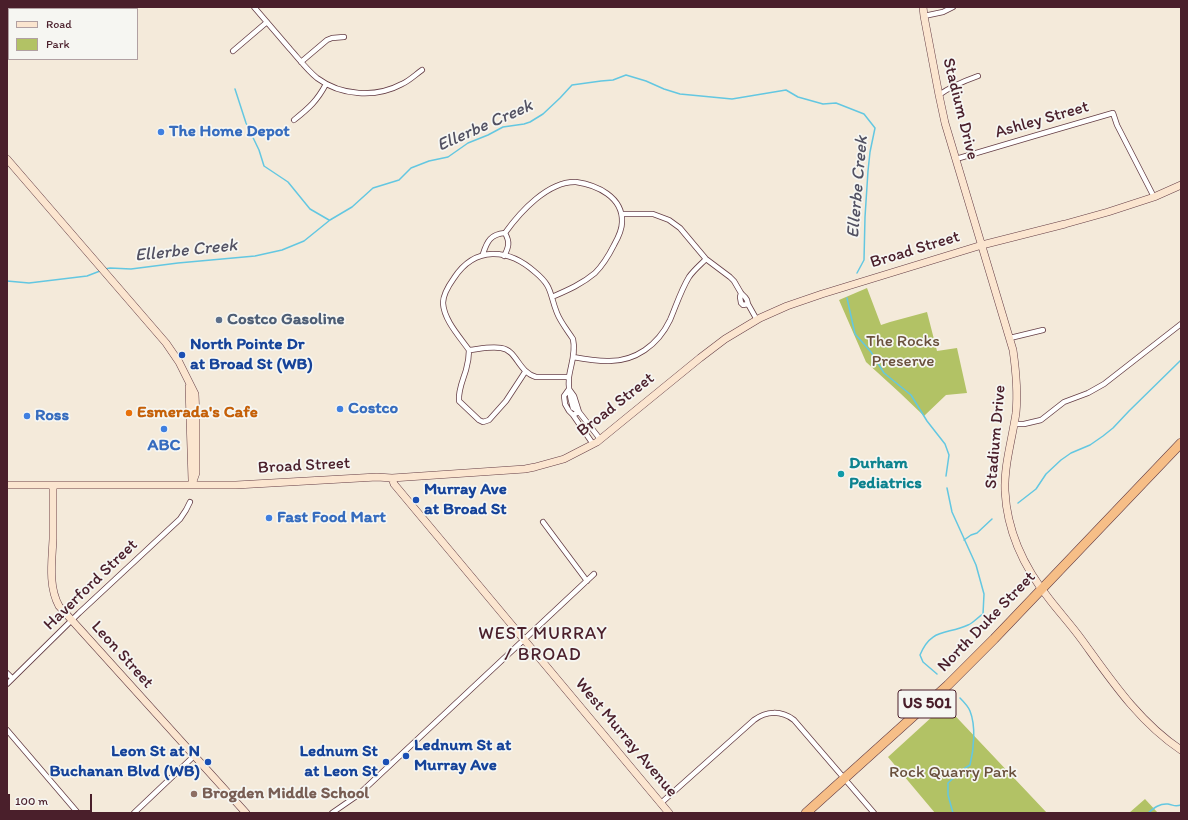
<!DOCTYPE html>
<html>
<head>
<meta charset="utf-8">
<style>
  body { margin:0 }
  #map { position:relative; width:1188px; height:820px; overflow:hidden; background:#f4eada; font-family:Itim,sans-serif }
  canvas { display:block }
  .frame { position:absolute; inset:0; border:8px solid #4a1f2b; pointer-events:none }
  .legend { position:absolute; left:8px; top:8px; width:130px; height:52px; box-sizing:border-box; background:#f6f6f2; border:1px solid #b1a0a2; margin:0; padding:5px 7px; list-style:none; font-size:12px; color:#4a1f2b }
  .legend li { display:flex; align-items:center; gap:8px; height:20px }
  .legend b { width:20px; border:1px solid #b1a0a2 }
  .scale { position:absolute; left:8px; top:794px; width:84px; height:18px; box-sizing:border-box; border:2px solid #4a1f2b; border-top:0; padding-left:5px; font-size:12px; line-height:14px; white-space:nowrap; color:#4a1f2b; -webkit-text-stroke:3px #f6f6f2; paint-order:stroke }
</style>
</head>
<body>
<div id="map">
<canvas width="1188" height="820"></canvas>
<div class="frame"></div>
<ul class="legend">
<li><b style="height:5px;background:#fbe5cf"></b>Road</li>
<li><b style="height:11px;background:#b2c265"></b>Park</li>
</ul>
<div class="scale">100 m</div>
</div>
<script>
const ctx = document.querySelector('canvas').getContext('2d');
ctx.lineJoin = 'round';
function paint(path, color) { ctx.fillStyle = color; ctx.fill(path, 'evenodd'); }
function stroke(path, color, width, dash) { ctx.strokeStyle = color; ctx.lineWidth = width; ctx.lineCap = dash ? 'butt' : 'round'; ctx.setLineDash(dash || []); ctx.stroke(path); }
function write(font, color, halo, rows, align = 'center') {
  ctx.font = font + ' Itim,sans-serif'; ctx.lineWidth = 3.5; ctx.setLineDash([]); ctx.textBaseline = 'middle'; ctx.strokeStyle = halo; ctx.fillStyle = color; for (const [text, x, y, turn = 0] of rows) {
    ctx.save(); ctx.translate(x, y); ctx.rotate((+turn || 0) * Math.PI / 180); ctx.textAlign = isNaN(turn) ? turn : align; if (halo) ctx.strokeText(text, 0, 0); ctx.fillText(text, 0, 0); ctx.restore();
  }
}
paint(new Path2D(`
  M867,288l14,37 9,-3 37,-10 10,39 20,-3 10,45 -21,2 -22,21 -24,-23 -34,-31 -27,-62z
  M945,705l102,108h-112l-47,-56z
  M1145,799l13,14h-29z`), '#b2c265');
stroke(new Path2D(`
  M235,89l11,34 13,27 5,16 24,16 22,27 19,11
  M105,269l5,-1 21,1 47,-6 77,-7 27,-6 22,-9 26,-21 22,-13 21,-19 26,-8 12,-12 18,-7 19,-4 20,-14 20,-8 15,-8 21,-3 6,-2 13,-8 17,-16 12,-13 29,-4 12,-1 13,-5 20,6 18,8 16,5 21,2 31,3 54,-9 12,7 25,7 13,-1 28,11 11,14 -5,24 -2,19 -3,46 -1,43 -7,13
  M7,281l22,2 58,-7 13,-5
  M847,298l8,36 16,18 13,21 27,22 16,26 18,23 4,11 -3,21
  M1018,503l18,-14 10,-15 15,-14 10,-7 19,-8 13,-9 10,-8 16,-17 52,-51
  M964,540l7,-5 6,-2 15,-14
  M937,674l-14,-12 -3,-7c11,-27 26,-20 48,-30 5,-2 10,-8 15,-11l1,-20 -8,-29 -24,-53 -5,-24
  M953,813l-5,-18v-12l14,-13 8,-5c4,-16 6,-39 0,-54 -2,-5 -6,-9 -10,-13
  M1148,813c6,-5 12,-10 20,-9 6,1 6,3 13,1`), '#63c7e1', 1.5);
const street = new Path2D(`
  M254,7c12,14 24,28 36,42 9,10 17,21 27,29 24,18 59,20 85,6 7,-3 13,-9 20,-14
  M924,16l19,-4 10,-5
  M233,51l34,-29
  M301,62l26,-22 5,-2 12,-1
  M939,95c11,-8 25,-14 39,-19
  M294,120c15,-12 23,-19 32,-36
  M956,159l78,-23 79,-23 4,12 37,72
  M622,214h31l16,6 11,8 26,31 24,18 4,4 7,12 4,4 2,3 1,4 9,16
  M483,254c4,-13 8,-20 22,-21 15,-21 43,-52 71,-51 21,3 47,15 46,40 0,8 -4,16 -8,23 -5,10 -11,20 -19,28 -13,11 -27,17 -43,24
  M504,256c5,-9 6,-14 1,-23
  M741,293l-1,4 1,6 2,2 5,-1
  M1010,338l33,-8
  M469,350c0,7 -1,13 -3,20 -3,10 -8,20 -7,31l20,19 4,2 6,-2 17,-19 19,-29
  M573,357c11,2 23,4 34,4 28,1 51,-16 63,-41 6,-14 11,-30 19,-43 4,-6 11,-12 17,-18
  M569,377h-33c-18,-5 -19,-27 -35,-29 -10,-2 -22,1 -32,2 -10,-14 -25,-30 -26,-47 0,-9 6,-18 11,-25 21,-32 54,-30 81,-6 18,15 14,21 22,41 4,10 11,18 16,26 3,13 -2,25 -4,38 -1,10 1,21 4,31l6,4 -6,3
  M569,389l-5,7 1,8 4,7 4,4 20,29
  M569,389l5,7 5,16 21,27
  M1014,424h10l17,-4 23,-18 24,-9 16,-9 77,-60
  M543,522l44,59
  M7,673l5,5
  M7,684l72,-71 101,-94 6,-9 4,-8
  M7,730l71,83
  M661,803l93,-83c12,-9 27,-10 40,0l80,93
  M134,813l60,-57
  M332,813l26,-18 236,-221`);
const secondary = new Path2D(`
  M923,7l1,9 15,79 6,28 68,227c3,21 5,42 3,63 -4,27 -12,52 -11,78 2,40 20,78 45,109 10,13 22,26 32,40 29,40 57,82 99,110
  M7,159l159,184 13,19 16,32 1,23v56l-4,11
  M189,387l3,93
  M392,478l2,6 275,329
  M7,485h229l141,-8 15,1 133,-9 10,-2 29,-8 33,-17 103,-84 25,-19 35,-21 27,-12 35,-12 160,-49 83,-21 43,-12 46,-15 27,-12
  M53,486c0,17 0,35 0,53 -1,22 -5,47 6,67l187,207`);
const highway = new Path2D(`
  M806,813l142,-128 46,-46 187,-196`);
stroke(street, '#643d45', 6);
stroke(secondary, '#643d45', 8);
stroke(highway, '#643d45', 10);
stroke(street, '#fff', 4.5);
stroke(secondary, '#fbe5cf', 7);
stroke(highway, '#f6be87', 9);
for (const [x, y, r, color] of [
  [161,132,4,"#3f7fe0"],
  [219,320,4,"#5c6f8a"],
  [182,355,4,"#1a4fb4"],
  [340,409,4,"#3f7fe0"],
  [129,413,4,"#e8710a"],
  [27,416,4,"#3f7fe0"],
  [164,429,4,"#3f7fe0"],
  [841,474,4,"#0f9aa8"],
  [416,500,4,"#1a4fb4"],
  [269,518,4,"#3f7fe0"],
  [406,756,4,"#1a4fb4"],
  [208,762,4,"#1a4fb4"],
  [386,762,4,"#1a4fb4"],
  [194,794,4,"#8d6e63"]
]) { const dot = new Path2D(); dot.arc(x, y, r, 0, 2 * Math.PI); ctx.fillStyle = color; ctx.fill(dot); stroke(dot, '#f6f6f2', 1.5); }
for (const [x, y, w] of [
  [927,704,58]
]) { const box = new Path2D(); box.roundRect(x - w / 2, y - 14, w, 28, 3); ctx.fillStyle = '#f6f6f2'; ctx.fill(box); stroke(box, '#4a1f2b', 1); }
write('bold 16px', '#4a1f2b', null, [
  ["US 501",927,704]
]);
write('17px', '#4a1f2b', '#f6f6f2', [
  ["Stadium Drive",960,109,76],
  ["Ashley Street",1042,120,-16],
  ["Broad Street",915,250,-17],
  ["Broad Street",616,405,-38],
  ["Stadium Drive",996,437,-85],
  ["Broad Street",304,466,-3],
  ["Haverford Street",91,585,-44],
  ["North Duke Street",987,622,-46],
  ["Leon Street",122,655,48],
  ["West Murray Avenue",626,738,50]
]);
write('bold 17px', '#366cbe', '#f6f6f2', [
  ["The Home Depot",169,132],
  ["Costco",348,409],
  ["Ross",35,416],
  ["ABC",164,446,"center"],
  ["Fast Food Mart",277,518]
], 'left');
write('bold 17px', '#4e5e75', '#f6f6f2', [
  ["Costco Gasoline",227,320]
], 'left');
write('17px', '#69503c', '#f6f6f2', [
  ["The Rocks",903,342],
  ["Preserve",903,362],
  ["Rock Quarry Park",953,773]
]);
write('bold 17px', '#164399', '#f6f6f2', [
  ["North Pointe Dr",190,345],
  ["at Broad St (WB)",190,365],
  ["Murray Ave",424,490],
  ["at Broad St",424,510],
  ["Lednum St at",414,746],
  ["Murray Ave",414,766],
  ["Leon St at N",200,752,"right"],
  ["Buchanan Blvd (WB)",200,772,"right"],
  ["Lednum St",378,752,"right"],
  ["at Leon St",378,772,"right"]
], 'left');
write('bold 17px', '#c56008', '#f6f6f2', [
  ["Esmerada's Cafe",137,413]
], 'left');
write('bold 17px', '#0d838f', '#f6f6f2', [
  ["Durham",849,464],
  ["Pediatrics",849,484]
], 'left');
write('bold 17px', '#785e54', '#f6f6f2', [
  ["Brogden Middle School",202,794]
], 'left');
write('italic 18px', '#525162', '#f6f6f2', [
  ["Ellerbe Creek",485,126,-24],
  ["Ellerbe Creek",858,187,-85],
  ["Ellerbe Creek",186,251,-6]
]);
ctx.letterSpacing = '1px';
write('18px', '#4a1f2b', '#f6f6f2', [
  ["WEST MURRAY",543,634],
  ["/ BROAD",543,655]
]);
ctx.letterSpacing = '0px';
</script>
</body>
</html>
